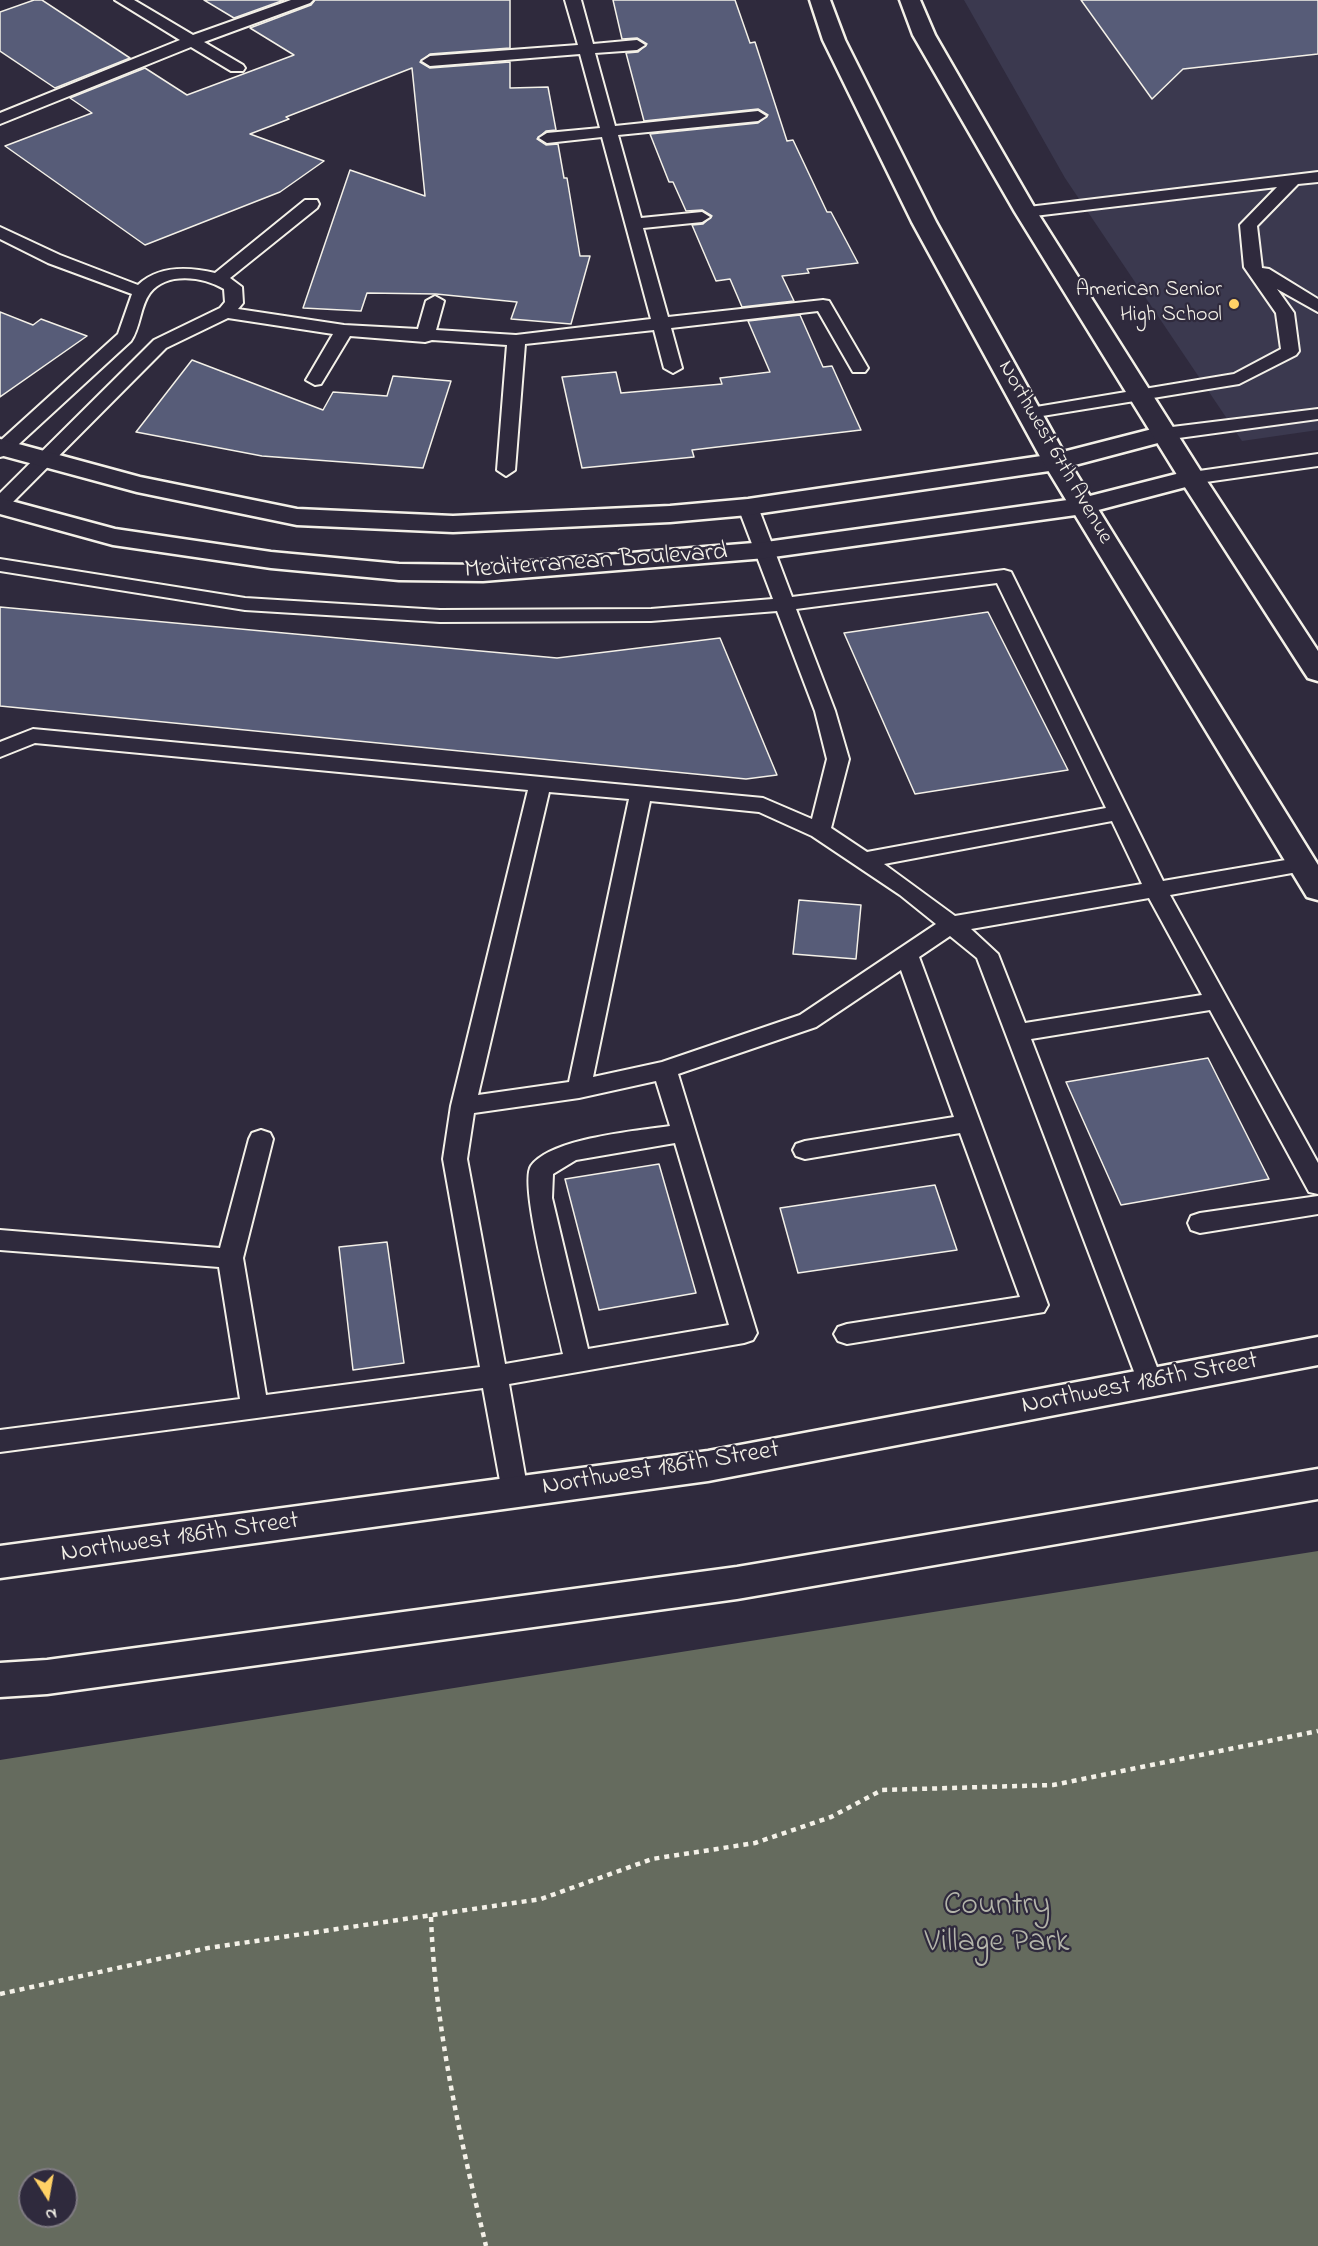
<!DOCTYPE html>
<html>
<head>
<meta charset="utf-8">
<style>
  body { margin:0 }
  #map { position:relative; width:1318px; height:2246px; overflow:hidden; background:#2f2a3d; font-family:"Indie Flower",sans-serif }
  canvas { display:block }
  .north { position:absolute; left:18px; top:2168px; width:60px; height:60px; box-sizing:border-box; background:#2f2a3d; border:2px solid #7e7a81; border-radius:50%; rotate:169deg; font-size:16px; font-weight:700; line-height:24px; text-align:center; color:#f4f1e8 }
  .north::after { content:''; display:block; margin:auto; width:21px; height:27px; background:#ffd166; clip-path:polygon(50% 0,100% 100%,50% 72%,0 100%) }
</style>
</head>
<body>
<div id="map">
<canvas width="1318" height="2246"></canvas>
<div class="north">N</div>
</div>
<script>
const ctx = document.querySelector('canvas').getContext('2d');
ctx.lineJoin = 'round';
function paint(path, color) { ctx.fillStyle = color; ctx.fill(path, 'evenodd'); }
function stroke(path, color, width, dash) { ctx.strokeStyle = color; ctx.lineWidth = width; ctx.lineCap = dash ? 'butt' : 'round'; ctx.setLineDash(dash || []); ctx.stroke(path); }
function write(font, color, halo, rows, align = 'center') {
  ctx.font = font + ' "Indie Flower",sans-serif'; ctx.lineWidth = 4.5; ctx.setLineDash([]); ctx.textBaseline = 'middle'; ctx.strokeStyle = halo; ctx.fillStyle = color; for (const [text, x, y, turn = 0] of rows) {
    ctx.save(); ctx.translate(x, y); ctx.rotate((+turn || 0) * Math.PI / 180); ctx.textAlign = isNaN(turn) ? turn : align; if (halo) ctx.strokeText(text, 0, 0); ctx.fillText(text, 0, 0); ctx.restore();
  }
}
paint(new Path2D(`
  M964,0h354v430l-76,11 -177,-263z`), '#3b394f');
paint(new Path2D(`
  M1318,1551v695h-1318v-486zM30,2180h36v36h-36z`), '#656b5e');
const building = new Path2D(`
  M34,0h8l88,58 -75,30 -55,-37v-39z
  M204,0h80l-50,18z
  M315,0h195v48l-80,6 -10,8 10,6 80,-6v26l38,-1 8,43 -10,1 -9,8 9,6 12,-1 6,34h3l13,78h10l-19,68 -60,-5 6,-17 -81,-8 -69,-1 -6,18 -58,-3 47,-138 75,26 -13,-128 -126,49 3,2 -39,15 74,27 -44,31 -135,53 -140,-99 87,-33 -22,-15 75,-30 42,27 107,-40 -44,-27 61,-23z
  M613,0h122l15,43 5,-1 32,99 6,-1 34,72h4l27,51 -51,6 2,4 -27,3 12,25 -52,6 -12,-28 -14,2 -24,-56 11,-1 9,-8 -10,-6 -16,1 -13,-29h-4l-19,-48 108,-11 10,-8 -10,-6 -114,12 -18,-68 12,-1 9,-8 -10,-6 -15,1z
  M1081,0h237v54l-135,15 -31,30z
  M0,312l33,13 8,-6 46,17 -87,61z
  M800,315l23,52 9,-1 29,64 -169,20 2,7 -112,11 -20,-91 54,-5 5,21 101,-9 -2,-6 50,-6 -22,-51z
  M192,360l131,50 10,-18 54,4 6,-20 58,5 -28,87 -161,-12 -126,-24z
  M0,607l557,51 163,-20 57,137 -31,4 -746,-73z
  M988,612l80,158 -153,24 -71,-161z
  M799,900l62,5 -5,54 -63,-5z
  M1208,1058l61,121 -148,26 -55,-123z
  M659,1164l37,129 -97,17 -34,-131z
  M935,1185l22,65 -159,23 -18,-65z
  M387,1242l17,121 -51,7 -14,-123z`);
paint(building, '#575c78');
stroke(building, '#f4f1e8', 1.5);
const lane = new Path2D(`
  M115,0h19l59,35 98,-35h22l-3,3 -106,39 39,23 2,3 -2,3h-12l-40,-24 -191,77v-11l180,-73z
  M565,0h16l12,44 44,-4 8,5 -8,5 -42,3 20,73 143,-15 8,5 -8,5 -140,14 23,83 61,-6 8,5 -8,5 -59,6 25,89 155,-17 6,1 39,67 -3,4h-12l-35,-61 -147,17 11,40 -9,5 -9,-5 -10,-38 -129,14 -10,126 -9,6 -9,-6 10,-125 -75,-5 -7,2 -75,-6 -29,48 -6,1 -9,-5 27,-46 -105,-16 -62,30 -159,160 -7,2v-17l154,-153 66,-32 5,-6 -1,-13c-20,-12 -57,-18 -74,4 -10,13 -9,33 -19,48l-124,114 -7,2v-16l118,-107 14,-40 -84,-31 -48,-24v-12l60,28 78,30c21,-20 51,-18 77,-12l90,-73h12l2,4 -2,4 -87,70 12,9 1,16 -5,6 106,16 74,4 8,-28 9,-5 9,5 -8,29 80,5 135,-16 -49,-182 -55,6 -8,-5 8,-5 53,-5 -20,-74 -150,12 -8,-5 8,-5 148,-11z
  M1318,172v10l-20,2 -41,42 5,42 7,1 49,30v13l-41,-23 17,24 5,38 -3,4 -57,29 -209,34 -6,-1 -3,-4 9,-5 204,-34 47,-25 -5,-36 -32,-46 -4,-42 37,-38 -251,30 -6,-1 -2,-4 2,-4z
  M1318,409v10l-154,21 -9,-6 9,-6z
  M1318,454v12l-126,18 -9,-6 9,-6z
  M748,501l10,6 34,90 212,-27 7,2 152,309 140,-24 8,2 3,5 -3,5 -8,2 -133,24 148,268v31l-9,-2 -99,-182 -179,29 132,344 -4,7 -9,4 -9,-4 -164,-432 -27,-22 -31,21 129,348 -4,7 -197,32 -9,-3 -4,-7 4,-7 9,-3 173,-27 -60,-164 -155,26 -9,-3 -3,-6 3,-6 9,-3 149,-24 -53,-147 -85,57 -138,47 79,259 -4,7 -9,3 -235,41 19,108 -3,8 -10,3 -10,-3 -3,-8 -19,-104 -483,64v-22l240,-31 -21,-132 -219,-17v-20l220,18 29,-109 3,-6 9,-3 9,3 3,6 -30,119 23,137 214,-28 -37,-208 8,-53 77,-316 -493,-47 -35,14v-15l33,-13 730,69 49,21 15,-60 -12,-48 -38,-100 -126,10 -211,1 -195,-12 -245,-39v-12l245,39 195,12 211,-1 122,-10 -35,-92zM997,583l109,225 -239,44 -36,-24 18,-69 -14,-48 -39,-102zM549,792l80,7 -60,283 -91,13zM650,801l109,11 53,24 88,59 36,29 -136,91 -138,47 -69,15zM1112,821l30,63 -187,32 -71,-52zM1149,898l53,97 -177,28 -27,-69 -27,-25zM656,1081l14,45c-33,5 -119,12 -139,40 -13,19 26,158 32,188l-58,10 -38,-205 7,-46 105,-15zM675,1143l54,182 -141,24 -36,-151 1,-24 23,-14z
  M1318,1196v18l-118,19 -9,-3 -3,-7 3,-7 9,-3z`);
const street = new Path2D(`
  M1164,426l9,3 4,5 -4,5 -117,31 -308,45 -78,7 -217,10 -156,-7 -160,-33 -137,-37v-16l140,38 157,32 156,7 217,-10 78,-7 307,-45z
  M1192,470l9,3 4,5 -4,5 -118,31 -317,44 -283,23 -84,-1 -128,-12 -158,-23 -113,-31v-16l115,31 156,23 128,12 84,1 283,-23 316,-44z`);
const secondary = new Path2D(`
  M810,0h20l15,40 91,182 133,240 249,403v35l-11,-3 -264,-435 -131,-240 -89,-182z
  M900,0h20l15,35 102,177 168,266 113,173v30l-10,-3 -4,-6 -125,-194 -164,-266 -102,-177z`);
const primary = new Path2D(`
  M1318,1337v28l-610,116 -708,97v-32l708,-95z
  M1318,1469v30l-581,100 -690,95 -47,3v-34l47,-3 690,-93z`);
stroke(lane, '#f4f1e8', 4);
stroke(street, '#f4f1e8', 5);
stroke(secondary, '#f4f1e8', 5);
stroke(primary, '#f4f1e8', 5);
stroke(new Path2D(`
  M431,1917c4,112 29,220 55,329
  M0,1994l208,-46 333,-49 111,-40 103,-16 76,-26 51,-27 171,-5 265,-54`), '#f4f1e8', 4.5, [5, 5]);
paint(lane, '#2f2a3d');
paint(street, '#2f2a3d');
paint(secondary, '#2f2a3d');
paint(primary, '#2f2a3d');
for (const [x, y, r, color] of [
  [1234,304,6,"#ffd166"]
]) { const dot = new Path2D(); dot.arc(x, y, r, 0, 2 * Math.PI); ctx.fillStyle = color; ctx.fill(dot); stroke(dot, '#2f2a3d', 2); }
write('22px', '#f4f1e8', '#2f2a3d', [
  ["American Senior",1222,291],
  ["High School",1222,316]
], 'right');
write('22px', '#f4f1e8', '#2f2a3d', [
  ["Northwest 67th Avenue",1054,453,60]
]);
write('26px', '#f4f1e8', '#2f2a3d', [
  ["Mediterranean Boulevard",596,563,-4],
  ["Northwest 186th Street",1140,1385,-11],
  ["Northwest 186th Street",661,1470,-9],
  ["Northwest 186th Street",180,1539,-8]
]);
write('32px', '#b4b5aa', '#2f2a3d', [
  ["Country",997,1908],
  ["Village Park",997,1945]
]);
</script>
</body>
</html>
